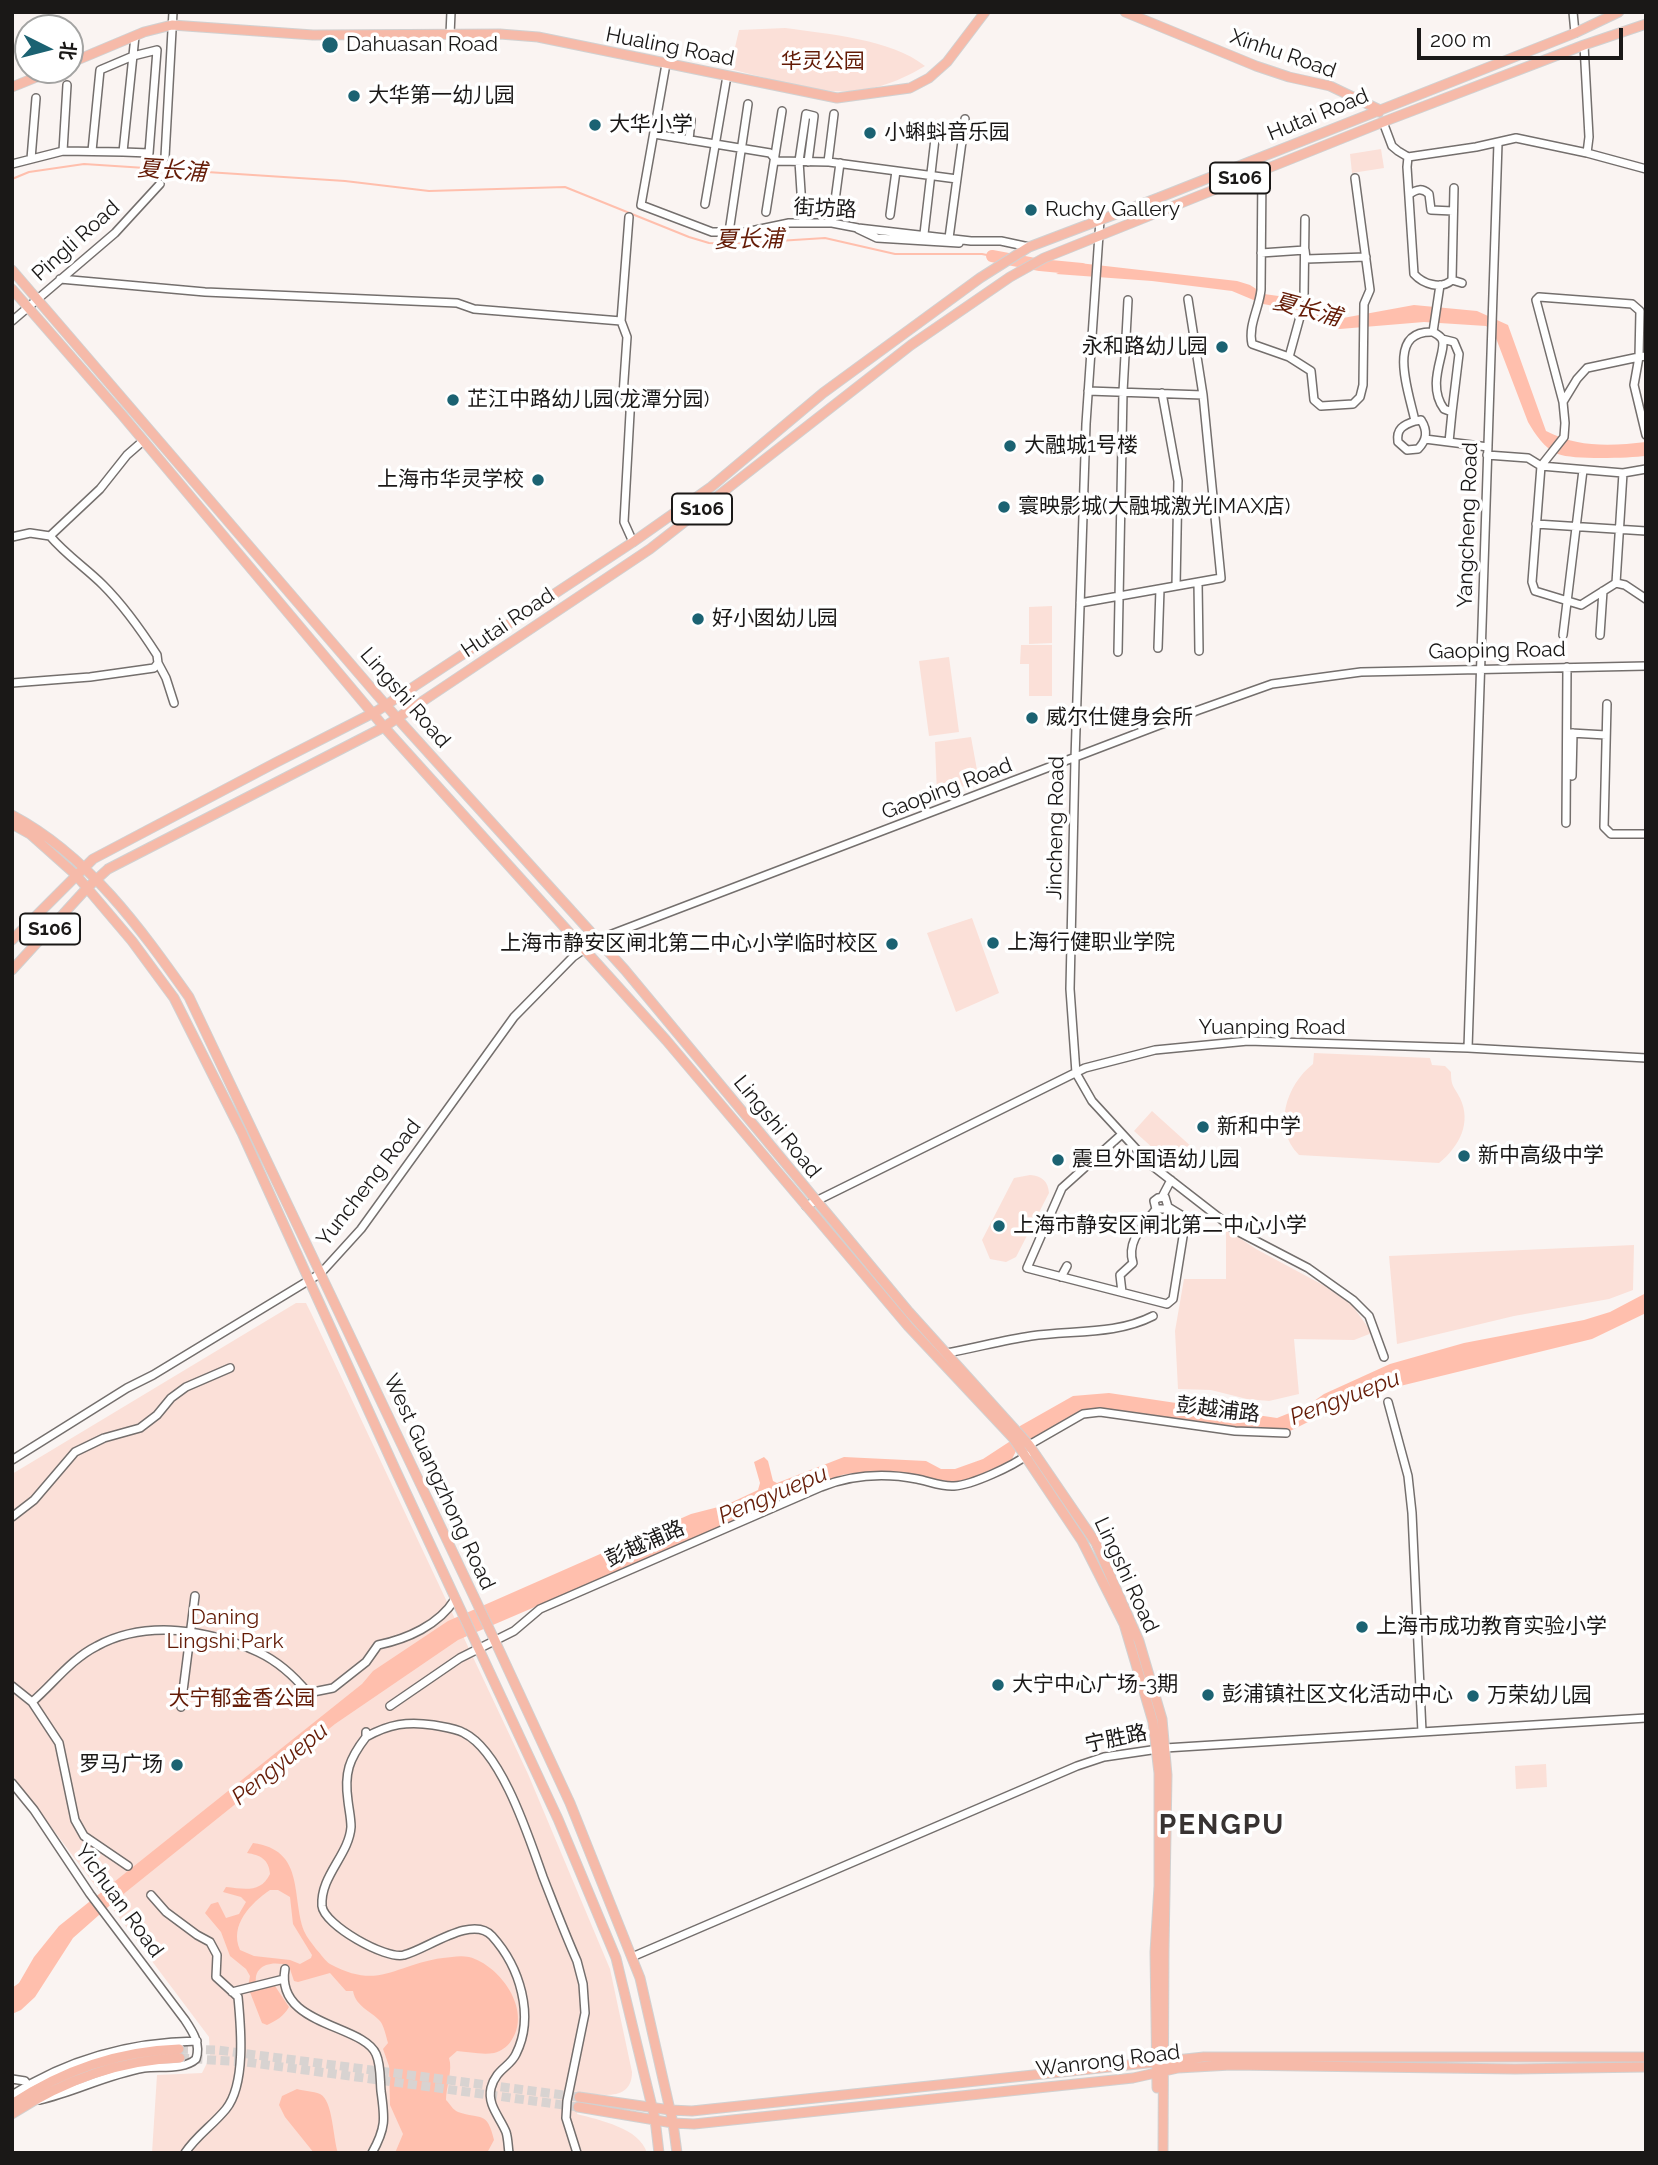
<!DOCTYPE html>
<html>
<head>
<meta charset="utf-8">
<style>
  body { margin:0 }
  #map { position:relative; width:1658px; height:2165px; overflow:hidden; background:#faf4f2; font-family:Raleway,"Noto Sans SC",sans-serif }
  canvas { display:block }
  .frame { position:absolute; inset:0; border:14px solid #1a1817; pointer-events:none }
  .north { position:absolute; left:14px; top:14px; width:70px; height:70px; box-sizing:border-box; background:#fff; border:2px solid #a3a3a2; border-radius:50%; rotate:96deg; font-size:19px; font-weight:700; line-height:28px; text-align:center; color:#1a1817 }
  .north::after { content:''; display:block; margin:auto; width:24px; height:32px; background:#1b6272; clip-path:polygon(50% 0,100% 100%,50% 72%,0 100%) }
  .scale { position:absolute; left:1417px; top:28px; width:206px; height:32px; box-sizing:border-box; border:4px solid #1a1817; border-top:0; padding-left:9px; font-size:21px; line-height:24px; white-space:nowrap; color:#1a1817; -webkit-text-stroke:5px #fff; paint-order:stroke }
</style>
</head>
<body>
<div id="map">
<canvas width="1658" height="2165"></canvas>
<div class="frame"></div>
<div class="north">北</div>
<div class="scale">200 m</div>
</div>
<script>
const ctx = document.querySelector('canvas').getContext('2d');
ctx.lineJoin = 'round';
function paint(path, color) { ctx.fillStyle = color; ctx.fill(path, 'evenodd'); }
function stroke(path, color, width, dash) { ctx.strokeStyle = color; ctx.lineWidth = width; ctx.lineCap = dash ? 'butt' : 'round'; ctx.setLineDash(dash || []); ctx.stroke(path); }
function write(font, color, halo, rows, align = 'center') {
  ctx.font = font + ' Raleway,"Noto Sans SC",sans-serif'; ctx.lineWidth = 7; ctx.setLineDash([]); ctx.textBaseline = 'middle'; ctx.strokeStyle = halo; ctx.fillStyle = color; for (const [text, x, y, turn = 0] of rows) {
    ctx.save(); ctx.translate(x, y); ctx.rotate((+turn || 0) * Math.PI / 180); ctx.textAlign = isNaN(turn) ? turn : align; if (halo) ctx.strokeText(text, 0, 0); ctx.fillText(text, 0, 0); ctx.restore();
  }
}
paint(new Path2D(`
  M785,28c43,6 106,11 140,38 -73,44 -119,21 -195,3l9,-39z
  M1381,149l3,19 -32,5 -2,-19z
  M1052,606v37l-23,1v-37z
  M1021,645h31v51h-23v-32h-9z
  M949,657l10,75 -30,4 -10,-75z
  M971,737l8,44 -42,14 -2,-53z
  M972,918l27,75 -43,19 -29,-79z
  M1314,1053l116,5 2,7 13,1 6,6c0,15 3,14 9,26 12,25 -1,49 -21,65l-140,-8c-27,-27 -13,-70 14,-91z
  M1152,1111l42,38 -18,20 -42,-38z
  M1030,1175c12,1 18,6 19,18l-33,64 -10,5 -16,-3 -8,-19 32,-62z
  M1226,1229l30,20 67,36 29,20 20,28 -18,7 -60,-1 5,55 -30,7 -22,-2 -36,-9 -33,-1 -3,-58 9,-52h42z
  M1634,1245l-1,45 -24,9 -95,17 -117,28 -8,-88z
  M296,1303h10l5,10 217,461 82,195 22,103c0,30 -31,23 -52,20l-3,22c22,6 63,14 70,39h-495l5,-78 45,-2 8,-16 -1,-20 -197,-262v-301z
  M1546,1764l1,23 -31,2 -1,-23z`), '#fbe0d8');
paint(new Path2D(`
  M1079,263l158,18 13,4 14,9 36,5 23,14 20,5 71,-13 63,6 31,14 38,106c32,17 66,15 100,11v14c-18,2 -73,4 -88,-2 -14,-6 -23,-20 -30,-32l-34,-89 -8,-7 -62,-4 -84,7 -12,-2 -16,-5 -14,-12 -35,-6 -31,-13 -80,-10 -96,-7z
  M1646,1293v20l-54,26 -200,49 -44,14 -62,31 -186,-21 -17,2 -67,37 -5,10 -51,22 -44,-7 -61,-3 -13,2 -384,165 -123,84 -219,176 -43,38 -38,59 -14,13 -9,4v-26l7,-5 15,-26 25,-31 303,-242 11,-13 75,-50 243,-107 35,-9 32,-15 2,-7 -6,-21 10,-5 4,4 5,20 4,2 67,-26 82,4 15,8h14l28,-10 26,-17 11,-16 53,-30 36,-3 168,25 30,-12 17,-12 66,-30 74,-21 120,-23 26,-8z
  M253,1843c52,7 38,52 51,88 3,7 8,12 12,18 5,5 9,12 14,15 50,27 65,0 113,-6 9,-1 17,-3 26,-1 31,8 64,54 42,84 -4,6 -10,10 -17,12 -11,2 -26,-1 -37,-2l-8,7c4,12 -3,29 -3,42 4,4 7,10 12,12 23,8 29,-2 36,28l-7,13h-92l8,-19 -13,-29 -1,-39 -6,-17 5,-6c-2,-7 -4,-17 -8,-22 -10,-11 -24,-14 -27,-30h-7l-16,-18 -32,9 -4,-1 -5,-15c-19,-7 -40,1 -31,23l17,-3 14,21c-6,10 -12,13 -22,18l-5,-2 -14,-36 2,-11 -4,-7 -16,-13 -9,-24 -16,-19 6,-9 7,-2 8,16 13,-4 7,-12 -5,-5 -18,-5 3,-5c19,2 35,6 44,-13 -1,-15 -10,-19 -23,-21zM270,1890h8l12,7 3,27 19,31 -1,3 -11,6 -10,-4 -36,-4 -14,-6c-11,-25 11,-47 30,-60z
  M297,2089c7,2 16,2 23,5 13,6 13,45 18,59h-24l-29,-36 -6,-12 3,-9z`), '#ffbfad');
stroke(new Path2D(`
  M12,179l17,-7 55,-8 261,17 84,10 136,-4 124,50 20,6 22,1 94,-6 70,16h87l10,2`), '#ffbfad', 2);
stroke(new Path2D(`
  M992,256l48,9 42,4`), '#ffbfad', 12);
stroke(new Path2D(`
  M179,2049l39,1 361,47
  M180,2058l66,4 332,45`), '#d8d3d1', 9, [9, 4.5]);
const minor = new Path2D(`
  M1573,12l2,21
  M450,35l1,-23
  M1584,45l5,92 -2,16
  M666,64l-25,141 71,27h34l43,-9h43l26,5 113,13h30l28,6
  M1383,122l9,24 6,5 10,6 68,-10 40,-9 71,15 59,16
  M654,134l116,19 7,8 52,1 128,17
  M689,140l2,-20
  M63,151l4,-66
  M92,151l8,-81 33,-14 24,-6 -8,103 -26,-1
  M165,157l8,-145
  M1408,157l-1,10 7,107c9,10 27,16 38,6l2,-92
  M31,159l5,-61
  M828,162l6,-48
  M12,164l51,-13 60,1 12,-116
  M1262,169l-1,121c-2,19 -13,35 -9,54l37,13 22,14 3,29 7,6 32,-2 7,-7 3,-12 1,-81 6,-14 -15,-112
  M1410,194c7,-5 12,-6 19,0l2,16 22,1
  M705,204l22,-128
  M766,212l16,-101
  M890,215l6,-44
  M1100,220l-14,204 -11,335 -5,230 6,84 16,28 58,63 85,66 73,38 45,32 16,16 15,41
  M803,223l-4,-62 7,-47 8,2 -6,46
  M832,223l8,-60
  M858,229l19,9 82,5
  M729,232l19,-128
  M924,234l12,-104
  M949,238l16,-119
  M1261,253l44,-3 1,9 60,-2
  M60,279l145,13 252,11 17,6 147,12 6,16 -4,58h8l-7,127 9,20
  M1452,280l10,3
  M1304,297l1,-78
  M1188,299l15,96
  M12,321l103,-88 45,-49
  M621,321l8,-104
  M1433,332c2,1 7,4 9,7 6,11 -17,44 2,70l8,3 7,-58 -5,-12 -12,-3
  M1289,357l11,-40
  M1162,393l16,88 -2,105
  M1563,402l-27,-102 3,-3 93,7 8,7 -1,46 7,-1
  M1415,421l6,-1c7,11 6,20 -3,29l-11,1 -9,-8c-2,-13 5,-17 17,-21 -6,-29 -30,-91 18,-89l7,-47
  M1646,435l-12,-50 5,-28 -52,11 -10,11 -14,23 2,21 -1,14 -23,29 -9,116 3,9 46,14 35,-22 9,2 21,14
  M1425,439l63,8
  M1449,442l3,-30
  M1487,455l41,3 13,8 82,7 23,-4
  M1536,524l110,7
  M50,536l50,-47 27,-34 16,-14
  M12,537l18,-4 20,3c16,19 36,32 53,49 21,21 38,45 54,70l1,8 -4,5 -64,9 -78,6
  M1198,582l1,69
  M1616,583l7,-110
  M1080,603l141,-25 -18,-183 -115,-4
  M1563,635l20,-165
  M1600,635l3,-44
  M1158,648l2,-59
  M1118,652l5,-260 5,-92
  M158,663l8,15 8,25
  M1607,704l-3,123 7,7h35
  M1571,733l35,2
  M1572,776l1,-43
  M1566,823l1,-156
  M1468,1048l30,-905
  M1122,1134l-60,54 -35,80 140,36 6,-5 13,-81 -18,-11 -3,2h-9l-2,-8 4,-3 7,-1 3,10
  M1162,1197l9,-17
  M806,1206l279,-138 70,-18 93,-9 220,7 178,10
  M1061,1277l6,-11
  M1122,1292l-2,-17 13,-12c-7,-22 11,-38 23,-54
  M947,1353c28,-5 56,-13 84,-17 41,-6 85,-1 122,-20
  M1388,1402l20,74 4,37 10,219
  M1029,1445l54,-31 17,-2 135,19 51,2
  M12,1460l115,-72 26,-13 168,-102 40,-44 153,-212 59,-60 26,-18 597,-228 76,-27 89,-12 285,-6
  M12,1517l22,-17 41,-48 29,-14 36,-10 17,-13 14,-17 15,-11 44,-19
  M12,1686l20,16
  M390,1706l70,-48 54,-27 26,-22 281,-122c30,-12 64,-14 96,-8 11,2 25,8 37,7 18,-1 59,-20 73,-31
  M181,1707l14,-111
  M366,1732v5c-17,22 -22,36 -18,64 1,9 3,17 3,26 -2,28 -31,49 -29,79 2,19 64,54 82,49 22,-5 68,-41 88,-19 28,31 43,80 24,118 -6,13 -20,15 -25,34 -4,17 9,29 15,44 2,6 2,14 3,21
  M366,1737c23,-13 42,-16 67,-12 10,2 22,3 31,8 38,19 65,105 79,144 11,28 22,57 34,84l6,23 2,29 -18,88 -1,17 11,35
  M12,1783l22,27 56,84 95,126c8,12 16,24 11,39 -12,11 -36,7 -52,9 -39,7 -69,24 -105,32
  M128,1866l-44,-30 -9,-16 -16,-77 -27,-41c22,-19 39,-43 65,-56 50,-27 112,-16 161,6 19,9 37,25 50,41l25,-5 33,-26 12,-17c29,-6 61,-20 77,-46
  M151,1895l15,17 31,23 13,7 7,13 -1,22 22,20c3,31 8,87 -12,112 -13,16 -30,27 -41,44
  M632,1957l445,-191 27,-9 61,-9 481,-30
  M285,1969c-10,57 78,55 91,85 5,11 4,26 5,37 4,28 5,37 -9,62
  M232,1992l52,-13
  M12,2079l13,2 3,4
  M12,2095c56,-36 119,-53 185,-54`);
const major = new Path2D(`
  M1125,12l131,54 33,11 41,9 48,23 1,3
  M70,63l74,-31 28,-7 141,10 187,-1 38,3 299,61 73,-10 19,-10 18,-16 38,-50
  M12,87l42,-17
  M12,270l385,448 228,252 284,342 120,133 67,98 43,98 23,78 5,56 -3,175 -1,203
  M12,289l110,126 262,312 282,313 242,286 105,112 69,103 42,83 29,98 3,26 3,25v113l-4,66 2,136
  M12,815c77,41 128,113 177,182l306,644 75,162 70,175 33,145 4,30
  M12,824l18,10 46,41 56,66 42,57 68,135 154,338 162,348 58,139 39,161 4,34
  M12,940l81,-81 182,-96 102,-52 256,-169 78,-55 112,-94 157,-115 49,-31 129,-49 417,-165 44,-21
  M12,970l75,-82 21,-19 276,-142 266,-178 261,-204 99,-68 34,-19 339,-136 201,-77 62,-21
  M579,2097l91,13 22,1 512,-54h442
  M12,2104c50,-33 107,-53 167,-55
  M578,2107l95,16 21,1 439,-46 45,-10 53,-3 284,4 131,-2
  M12,2114c51,-33 106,-54 168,-56`);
stroke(minor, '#746f6d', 10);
stroke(major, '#d1d1d1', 11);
stroke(minor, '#fff', 7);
stroke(major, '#f6baa9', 9);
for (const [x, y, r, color] of [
  [330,45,9,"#1b6272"],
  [354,96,7,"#1b6272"],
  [595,125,7,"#1b6272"],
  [870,133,7,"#1b6272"],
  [1031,210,7,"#1b6272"],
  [1222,347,7,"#1b6272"],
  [453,400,7,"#1b6272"],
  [1010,446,7,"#1b6272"],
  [538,480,7,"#1b6272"],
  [1004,507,7,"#1b6272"],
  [698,619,7,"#1b6272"],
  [1032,718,7,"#1b6272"],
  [993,943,7,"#1b6272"],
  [892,944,7,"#1b6272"],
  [1203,1127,7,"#1b6272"],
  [1464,1156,7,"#1b6272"],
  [1058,1160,7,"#1b6272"],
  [999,1226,7,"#1b6272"],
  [1362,1627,7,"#1b6272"],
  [998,1685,7,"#1b6272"],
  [1208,1695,7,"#1b6272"],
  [1473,1696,7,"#1b6272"],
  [177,1765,7,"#1b6272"]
]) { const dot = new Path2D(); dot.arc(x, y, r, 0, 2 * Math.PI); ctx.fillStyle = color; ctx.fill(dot); stroke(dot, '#fff', 2.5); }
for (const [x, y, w] of [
  [1240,178,60],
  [702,509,60],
  [50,929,60]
]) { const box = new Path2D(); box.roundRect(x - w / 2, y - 15.5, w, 31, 5); ctx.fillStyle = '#fff'; ctx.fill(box); stroke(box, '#1a1817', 2); }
write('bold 19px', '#1a1817', null, [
  ["S106",1240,178],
  ["S106",702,509],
  ["S106",50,929]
]);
write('21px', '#1a1817', '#fff', [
  ["Dahuasan Road",346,45],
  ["大华第一幼儿园",368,96],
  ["大华小学",609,125],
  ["小蝌蚪音乐园",884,133],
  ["Ruchy Gallery",1045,210],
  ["永和路幼儿园",1208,347,"right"],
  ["芷江中路幼儿园(龙潭分园)",467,400],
  ["大融城1号楼",1024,446],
  ["上海市华灵学校",524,480,"right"],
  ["寰映影城(大融城激光IMAX店)",1018,507],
  ["好小囡幼儿园",712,619],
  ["威尔仕健身会所",1046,718],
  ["上海行健职业学院",1007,943],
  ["上海市静安区闸北第二中心小学临时校区",878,944,"right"],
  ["新和中学",1217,1127],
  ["新中高级中学",1478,1156],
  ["震旦外国语幼儿园",1072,1160],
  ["上海市静安区闸北第二中心小学",1013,1226],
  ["上海市成功教育实验小学",1376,1627],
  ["大宁中心广场-3期",1012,1685],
  ["彭浦镇社区文化活动中心",1222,1695],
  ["万荣幼儿园",1487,1696],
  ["罗马广场",163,1765,"right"]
], 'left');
write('21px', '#1a1817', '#fff', [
  ["Hualing Road",670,47,11],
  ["Xinhu Road",1283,54,19],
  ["Hutai Road",1318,115,-22],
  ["街坊路",825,209,3],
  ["Pingli Road",76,241,-42],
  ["Yangcheng Road",1468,525,-88],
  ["Hutai Road",508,623,-34],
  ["Gaoping Road",1497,651,-1],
  ["Lingshi Road",405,698,49],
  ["Gaoping Road",947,789,-21],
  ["Jincheng Road",1056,828,-89],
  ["Yuanping Road",1272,1028],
  ["Lingshi Road",777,1127,51],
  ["Yuncheng Road",369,1183,-52],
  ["彭越浦路",1218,1410,7],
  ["West Guangzhong Road",439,1482,65],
  ["彭越浦路",645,1544,-24],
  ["Lingshi Road",1126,1575,65],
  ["宁胜路",1116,1739,-12],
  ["Yichuan Road",119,1901,54],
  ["Wanrong Road",1108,2061,-7]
]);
write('21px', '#631b06', '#fff', [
  ["华灵公园",823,62],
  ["Daning",225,1618],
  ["Lingshi Park",225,1642],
  ["大宁郁金香公园",242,1699]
]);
write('italic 23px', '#651c07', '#fff', [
  ["夏长浦",172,171,4],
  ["夏长浦",749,240,-1],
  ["夏长浦",1307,310,15],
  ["Pengyuepu",1345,1398,-21],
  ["Pengyuepu",773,1495,-23],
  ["Pengyuepu",280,1764,-39]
]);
ctx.letterSpacing = '2px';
write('bold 28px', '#383332', '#fff', [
  ["PENGPU",1222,1826]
]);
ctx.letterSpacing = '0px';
</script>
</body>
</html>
